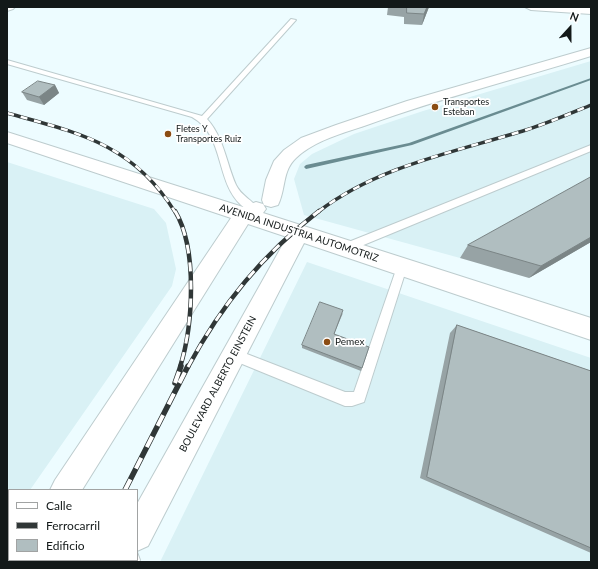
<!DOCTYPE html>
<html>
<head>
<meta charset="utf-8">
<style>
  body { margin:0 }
  #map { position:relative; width:598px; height:569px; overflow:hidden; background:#edfcff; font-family:Lato,sans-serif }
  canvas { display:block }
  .frame { position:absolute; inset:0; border:8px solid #131919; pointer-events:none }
  .legend { position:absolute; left:8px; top:489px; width:130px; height:72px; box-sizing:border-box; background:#fff; border:1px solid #a1a3a3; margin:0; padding:5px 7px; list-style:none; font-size:12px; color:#131919 }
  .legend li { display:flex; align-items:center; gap:8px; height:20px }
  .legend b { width:20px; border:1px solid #a1a3a3 }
  .north { position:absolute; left:550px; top:8px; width:40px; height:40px; -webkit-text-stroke:3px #fff; paint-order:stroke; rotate:21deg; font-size:11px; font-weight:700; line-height:16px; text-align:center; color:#131919 }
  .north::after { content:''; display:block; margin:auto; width:14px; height:18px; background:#131919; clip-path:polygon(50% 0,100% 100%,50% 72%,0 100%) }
</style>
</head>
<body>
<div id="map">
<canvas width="598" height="569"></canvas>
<div class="frame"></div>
<ul class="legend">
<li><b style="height:5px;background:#fff"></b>Calle</li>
<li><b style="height:5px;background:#303737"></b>Ferrocarril</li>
<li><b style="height:11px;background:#b0bec0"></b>Edificio</li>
</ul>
<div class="north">N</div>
</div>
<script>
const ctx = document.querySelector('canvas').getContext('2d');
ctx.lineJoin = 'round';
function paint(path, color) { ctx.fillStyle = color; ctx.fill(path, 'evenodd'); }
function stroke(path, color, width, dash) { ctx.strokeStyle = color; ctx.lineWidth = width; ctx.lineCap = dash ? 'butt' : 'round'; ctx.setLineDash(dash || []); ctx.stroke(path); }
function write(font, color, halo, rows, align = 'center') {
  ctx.font = font + ' Lato,sans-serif'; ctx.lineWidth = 3.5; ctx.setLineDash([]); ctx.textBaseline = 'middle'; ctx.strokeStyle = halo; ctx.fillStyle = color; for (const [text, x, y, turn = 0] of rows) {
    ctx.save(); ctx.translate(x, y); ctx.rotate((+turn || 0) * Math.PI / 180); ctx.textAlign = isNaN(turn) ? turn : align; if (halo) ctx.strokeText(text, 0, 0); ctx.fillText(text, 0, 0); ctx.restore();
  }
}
paint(new Path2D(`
  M591,61v123l-131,74 -156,-43 -10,-36 6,-15 12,-10 42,-20 69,-23z
  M7,162l147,47 12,14 10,46 -4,17 -142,204h-21v30l-2,3z
  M307,262l284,96v204h-431z`), '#d9f1f5');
paint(new Path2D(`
  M591,78v2l-179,65 -106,24 -2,-2 2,-2 103,-22z`), '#6a8c91');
const lane = new Path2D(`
  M291,19l5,1 -89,99c17,19 19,43 29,66 5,11 17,15 23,25l-5,4c-5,-2 -9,-6 -13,-9 -26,-24 -16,-70 -49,-88l-185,-53v-4l195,56z
  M591,145v6l-242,100 -4,1 -4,-1 -1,-3 1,-3z
  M402,263l4,1 1,3 -43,135 -12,4h-7l-115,-47 -2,-4 2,-4 4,-2 111,43h9l43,-125 1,-3z`);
const street = new Path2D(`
  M7,7h8l-2,2 -6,2z
  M525,7l66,1v6l-60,-4z`);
const secondary = new Path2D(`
  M591,48v8c-74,23 -150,42 -224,69 -23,8 -52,15 -71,33 -14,13 -10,31 -18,47l-7,2 -7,-2 -2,-5 4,-20 8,-19 10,-11 17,-12 35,-13 71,-24z
  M7,132l236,75 13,-5 7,2 3,5 -3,4 328,105v22l-287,-97 -156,303 -11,5v-47l150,-267 -39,-13 -166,266h-32l5,-10 176,-262 -224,-75z
  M9,548v12h27l-1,2h-28v-10z
  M137,552l3,8 -1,2h-32l1,-2h29z`);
stroke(lane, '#bdccce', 2);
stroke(street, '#bdccce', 2);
stroke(secondary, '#bdccce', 2);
paint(lane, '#fff');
paint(street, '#fff');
paint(secondary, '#fff');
const railFar2 = new Path2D(`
  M7,113c72,20 126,31 168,99
  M318,212c60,-46 137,-60 208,-82 22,-7 43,-16 65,-25`);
const railFar1 = new Path2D(`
  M175,211c23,38 18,115 5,156
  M188,367c34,-63 74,-112 131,-156`);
const rail = new Path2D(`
  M175,383l6,-17
  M125,490l63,-124
  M82,562l2,-2`);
stroke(railFar2, '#303737', 3.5);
stroke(railFar1, '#303737', 4.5);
stroke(rail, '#303737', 5.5);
stroke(railFar2, '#fff', 2.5, [7]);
stroke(railFar1, '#fff', 3, [9]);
stroke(rail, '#fff', 4, [12]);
paint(new Path2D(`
  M388,7h41l-7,18 -18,-1v-7l-17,-2z
  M55,85l4,8 -15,12 -17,-5 -5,-8z
  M591,177v65l-62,36 -69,-20 8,-13z
  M343,313l-9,21 28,34 -1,3 -59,-23v-3z
  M457,325l134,46v182l-171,-75 30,-145z`), '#97a3a5');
paint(new Path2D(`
  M427,7h2l-7,18 2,-11z
  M55,85l4,8 -15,12 -5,-8z
  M591,237v5l-62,36 12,-12z`), '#7b8586');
const building = new Path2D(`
  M407,7h20l-3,7 -17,-1z
  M38,81l17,4 -16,12 -17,-5z
  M591,177v60l-50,29 -73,-21z
  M320,302l23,8 -9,24 35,13 -7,21 -60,-23z
  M457,325l134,46v177l-164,-71z`);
paint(building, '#b0bec0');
stroke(building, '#7b8586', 1);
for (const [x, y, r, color] of [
  [435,107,4,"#8b4c13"],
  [168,134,4,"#8b4c13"],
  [327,342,4,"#8b4c13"]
]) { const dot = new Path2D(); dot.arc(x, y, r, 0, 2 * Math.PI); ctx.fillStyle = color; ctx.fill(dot); stroke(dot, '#fff', 1.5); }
write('9px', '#131919', '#fff', [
  ["Transportes",443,102],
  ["Esteban",443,112],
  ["Fletes Y",176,129],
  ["Transportes Ruiz",176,139]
], 'left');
write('10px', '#131919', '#fff', [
  ["AVENIDA INDUSTRIA AUTOMOTRIZ",299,233,18],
  ["BOULEVARD ALBERTO EINSTEIN",218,384,-62]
]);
write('10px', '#131919', '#fff', [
  ["Pemex",335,342]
], 'left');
</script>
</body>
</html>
